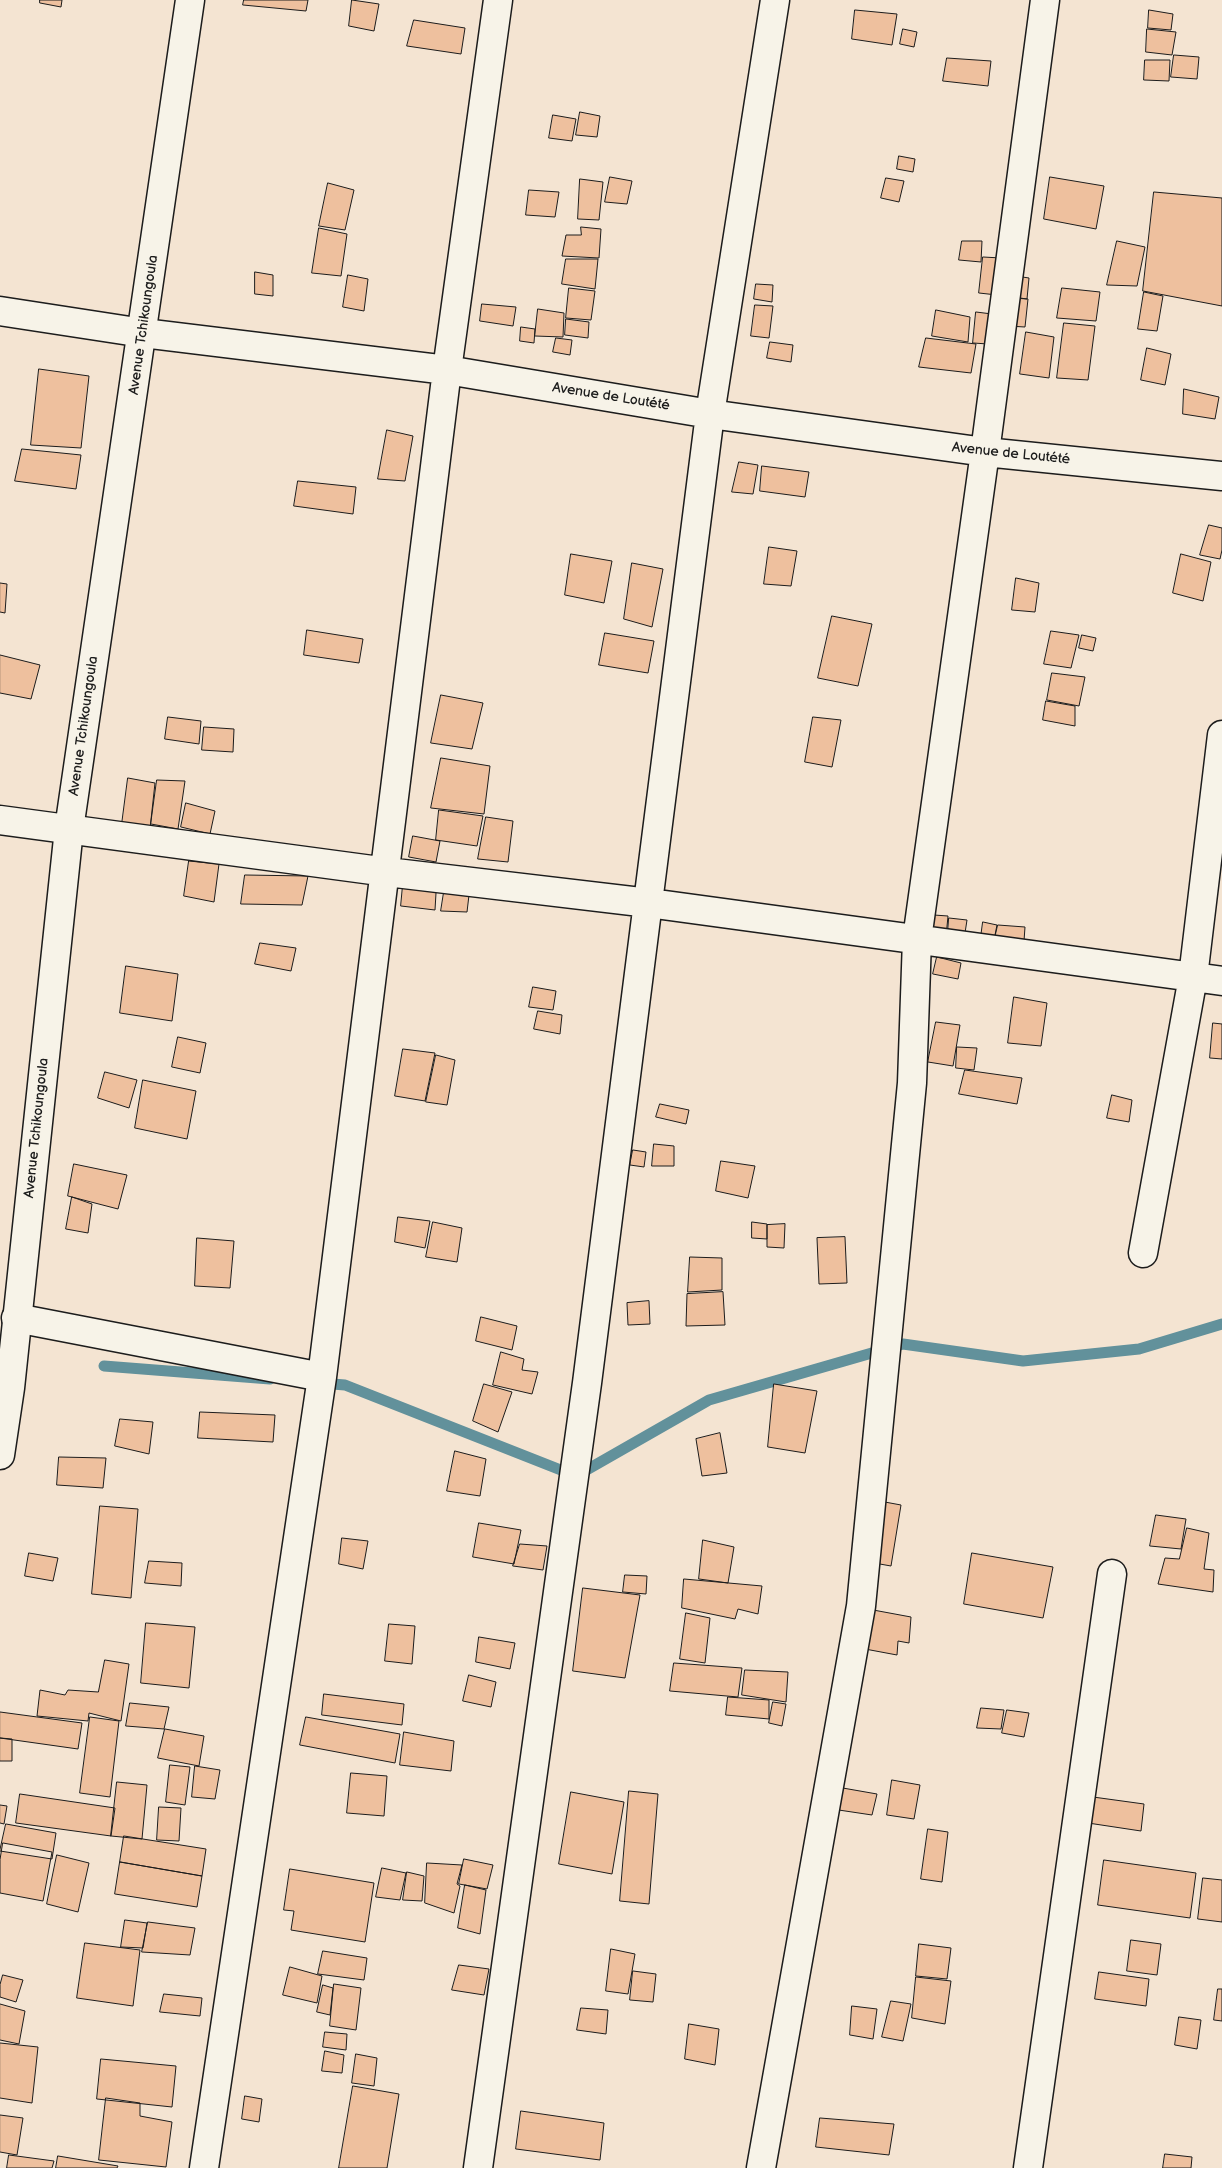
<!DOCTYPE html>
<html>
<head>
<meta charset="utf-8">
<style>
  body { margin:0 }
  canvas { display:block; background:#f4e4d2 }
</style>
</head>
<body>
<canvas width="1222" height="2168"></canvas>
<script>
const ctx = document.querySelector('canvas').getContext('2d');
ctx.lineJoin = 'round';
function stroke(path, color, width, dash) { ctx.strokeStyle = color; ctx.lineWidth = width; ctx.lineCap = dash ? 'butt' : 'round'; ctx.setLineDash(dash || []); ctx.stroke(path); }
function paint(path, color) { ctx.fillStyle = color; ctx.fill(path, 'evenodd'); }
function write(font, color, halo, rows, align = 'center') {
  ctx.font = font + ' "Balsamiq Sans",sans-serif'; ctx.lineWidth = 4; ctx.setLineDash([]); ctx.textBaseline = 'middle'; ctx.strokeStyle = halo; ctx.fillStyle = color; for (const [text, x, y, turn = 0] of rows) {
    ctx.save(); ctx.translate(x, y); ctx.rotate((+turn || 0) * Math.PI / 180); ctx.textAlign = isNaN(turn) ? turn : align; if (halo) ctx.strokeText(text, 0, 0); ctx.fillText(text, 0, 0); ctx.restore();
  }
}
stroke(new Path2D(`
  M104,1366l166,13
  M320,1383l25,2 231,91 133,-76 194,-56 120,17 116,-12 83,-25`), '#62919b', 11);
const building = new Path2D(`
  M40,0h22l-1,7 -21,-4z
  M244,0h64l-2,11 -63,-6z
  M352,0l27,4 -5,27 -25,-5z
  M855,10l42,4 -5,31 -40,-6z
  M1149,10l24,4 -2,16 -23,-2z
  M414,20l51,8 -4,26 -54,-8z
  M903,29l14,3 -3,15 -14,-3z
  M1147,29l29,3 -4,23 -26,-3z
  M1174,55l25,2 -2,22 -26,-2z
  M947,58l44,3 -3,25 -45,-5z
  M1145,60h25l-1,21 -25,-1z
  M580,112l20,4 -3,21 -21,-2z
  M553,115l23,4 -4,22 -23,-3z
  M899,156l16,3 -2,13 -16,-3z
  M610,177l22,4 -5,23 -22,-2z
  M1050,177l54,9 -8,43 -52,-10z
  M886,178l18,3 -5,21 -18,-4z
  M580,179l23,3 -4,38 -21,-1z
  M328,183l26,7 -9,40 -26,-4z
  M529,190l30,2 -4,25 -29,-2z
  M1154,192l68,6v108l-79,-15z
  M581,227l20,2 -2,29 -37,-2 4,-21h15z
  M319,228l28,6 -6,42 -29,-3z
  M962,241h20l-1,21 -22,-2z
  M1117,241l28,6 -8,39 -30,-1z
  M983,257l18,1 -4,37 -18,-2z
  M566,259h32l-3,30 -33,-5z
  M255,272l18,3v21l-18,-2z
  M348,275l20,4 -4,32 -21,-4z
  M1016,276l13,2 -2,21 -14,-2z
  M756,284l17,1 -1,17 -18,-3z
  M569,288l26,3 -4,29 -25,-2z
  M1062,288l38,4 -4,29 -39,-3z
  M1144,292l19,4 -6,35 -19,-2z
  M1012,298l16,1 -3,28 -17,-1z
  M482,304l34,3 -3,19 -33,-5z
  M755,305l18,1 -4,32 -18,-2z
  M538,309l26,4 -1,24 -28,-1z
  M936,310l34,7 -2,25 -36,-6z
  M976,312l16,2 -4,30 -15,-1z
  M566,319l23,3 -1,16 -23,-3z
  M1064,323l31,3 -7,54 -31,-2z
  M521,327l14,2 -1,14 -14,-2z
  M1026,332l28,5 -5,41 -29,-4z
  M556,338l16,2 -2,15 -17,-3z
  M926,338l50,6 -5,29 -52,-6z
  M770,342l23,3 -2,17 -24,-4z
  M1147,348l24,6 -6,31 -24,-5z
  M39,369l50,7 -8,72 -50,-3z
  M1184,389l35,8 -4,22 -32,-5z
  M387,430l26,6 -8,45 -27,-2z
  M22,449l59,6 -5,34 -61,-8z
  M739,462l19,3 -5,29 -21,-2z
  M762,466l47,6 -4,25 -45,-6z
  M298,481l58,6 -3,27 -59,-8z
  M1209,525l13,3v22l-2,9 -20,-4z
  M769,547l28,4 -6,35 -27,-2z
  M571,554l41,7 -8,42 -39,-8z
  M1181,554l30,8 -8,39 -30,-8z
  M632,563l31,6 -11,58 -28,-8z
  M1016,578l23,5 -4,29 -23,-2z
  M0,583l7,1 -2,29 -5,-1z
  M832,616l40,8 -14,62 -40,-8z
  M307,630l56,9 -4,24 -55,-8z
  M1051,631l28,4 -8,33 -27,-4z
  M605,633l49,8 -6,32 -49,-8z
  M1082,635l14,3 -3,13 -14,-3z
  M0,655l40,10 -9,34 -31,-6z
  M1052,673l33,4 -6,29 -32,-6z
  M441,695l42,8 -11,46 -41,-6z
  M1046,701l29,5v20l-32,-6z
  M168,717l33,4 -2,23 -34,-5z
  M813,717l28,3 -9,47 -27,-5z
  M204,727l30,2 -1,23 -31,-2z
  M441,758l49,8 -6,48 -53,-6z
  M128,778l27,5 -5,46 -28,-5z
  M157,780l28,1 -7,48 -27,-5z
  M186,803l29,8 -5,23 -29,-7z
  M439,810l44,6 -6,30 -41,-6z
  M486,817l27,4 -5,41 -30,-3z
  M413,836l27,5 -4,21 -27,-5z
  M189,861l30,3 -5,38 -30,-6z
  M404,874l33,2 -2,34 -34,-4z
  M245,875l63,1 -6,29 -61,-1z
  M444,892l25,3 -2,17 -26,-1z
  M934,915l14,1 -2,21 -14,-1z
  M949,918l18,2 -2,13 -17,-1z
  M983,922l14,3 -3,15 -13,-3z
  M998,925l27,2 -1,14 -29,-3z
  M260,943l36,5 -5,23 -36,-7z
  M937,957l24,6 -3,16 -25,-5z
  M126,966l52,8 -6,47 -52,-8z
  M533,987l23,4 -3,19 -24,-3z
  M1014,997l33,6 -6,43 -33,-3z
  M538,1011l24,4 -2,19 -26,-5z
  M936,1022l24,3 -7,41 -25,-4z
  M1213,1023l9,1v35l-12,-1z
  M178,1037l28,6 -6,30 -28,-6z
  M957,1047l20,1 -3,22 -18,-2z
  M403,1049l32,4 -10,48 -30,-5z
  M436,1055l19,5 -8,45 -21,-3z
  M965,1070l57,8 -5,26 -58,-10z
  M105,1072l32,8 -8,28 -31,-10z
  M143,1080l53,11 -9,48 -52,-11z
  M1112,1095l20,5 -3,22 -22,-4z
  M660,1104l29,6 -3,14 -30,-7z
  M654,1144l20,2v20h-22z
  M633,1150l13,2 -2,15 -14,-2z
  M721,1161l34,5 -7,32 -32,-7z
  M74,1164l53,11 -9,34 -50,-13z
  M72,1197l20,7 -4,29 -22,-4z
  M398,1217l32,4 -5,27 -30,-6z
  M433,1222l29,6 -5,34 -31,-5z
  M752,1222l15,2v15l-15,-1z
  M785,1224l-1,24 -17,-1v-22z
  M845,1237l2,46 -28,1 -2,-46z
  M197,1238l37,3 -4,47 -35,-2z
  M690,1257l32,1v32l-34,2z
  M723,1292l2,33 -39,1 1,-32z
  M649,1301l1,23 -22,1 -1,-22z
  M481,1317l36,9 -5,24 -36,-9z
  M501,1352l23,7 -2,11 16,2 -6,22 -39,-9z
  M484,1384l28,8 -14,40 -25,-11z
  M774,1384l43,7 -12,62 -37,-6z
  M200,1412l75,3 -2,27 -75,-4z
  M120,1419l33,3 -4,32 -34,-8z
  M720,1433l7,40 -25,3 -6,-37z
  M455,1451l31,8 -6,37 -33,-5z
  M59,1457l47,1 -3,30 -46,-3z
  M874,1500l27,5 -10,61 -28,-5z
  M100,1506l38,3 -7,89 -39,-4z
  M1156,1515l30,4 -5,30 -31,-3z
  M479,1523l42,7 -7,34 -41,-7z
  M1187,1528l22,5 -5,36 10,1 -1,22 -55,-8 7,-26 14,1z
  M342,1538l26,3 -5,28 -24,-5z
  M703,1540l31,7 -6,36 -29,-4z
  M520,1544l27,2 -4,24 -30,-4z
  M29,1553l29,5 -5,23 -28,-5z
  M972,1553l81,14 -10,51 -79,-14z
  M149,1561l33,2 -1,23 -36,-3z
  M625,1575l22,1 -1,18 -23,-2z
  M684,1579l78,7 -4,28 -20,-5 -3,10 -53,-11z
  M583,1588l57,7 -15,83 -52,-7z
  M857,1607l54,10 -2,26 -11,-2 -1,14 -48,-9z
  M686,1613l24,5 -5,45 -25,-4z
  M146,1623l49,4 -6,61 -48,-5z
  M389,1624l26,2 -3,38 -27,-3z
  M479,1637l36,6 -5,26 -34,-7z
  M105,1660l24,4 -8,57 -32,-8 -1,8 -51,-5 3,-26 25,5 3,-5 30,2z
  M674,1663l68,5 -4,29 -68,-6z
  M745,1670l43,2 -2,30 -44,-7z
  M469,1675l27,7 -5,25 -28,-6z
  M324,1694l80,10 -2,21 -80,-10z
  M728,1697l41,3v19l-43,-4z
  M773,1702l13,2 -4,22 -13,-3z
  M130,1703l39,4 -5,22 -38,-3z
  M981,1708l23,2 -3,19 -24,-1z
  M1007,1710l22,3 -5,24 -22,-4z
  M0,1712l82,11 -4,26 -78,-11z
  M90,1717l29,4 -9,76 -30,-4z
  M306,1717l94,17 -5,29 -95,-18z
  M165,1729l39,7 -5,30 -41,-8z
  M404,1732l50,9 -3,30 -51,-6z
  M0,1738l12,1v22h-12z
  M170,1765l20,2 -5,38 -19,-3z
  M195,1766l25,4 -5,29 -23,-2z
  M351,1773l36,3 -3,40 -37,-3z
  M892,1780l28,5 -6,34 -27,-4z
  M117,1782l30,3 -5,54 -31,-3z
  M837,1787l40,7 -5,21 -40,-6z
  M629,1791l29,3 -9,110 -29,-3z
  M571,1792l53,10 -12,72 -53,-10z
  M20,1794l95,14 -4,28 -95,-13z
  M1093,1797l51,7 -3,27 -53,-8z
  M0,1805l7,1 -3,18 -4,-1z
  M159,1807l22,1 -2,33 -22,-1z
  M6,1824l50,9 -4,26 -52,-8z
  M928,1829l20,3 -6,50 -21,-3z
  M124,1836l82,13 -4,27 -82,-14z
  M3,1843l49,9 -9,49 -43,-8v-33z
  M57,1855l32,8 -11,49 -31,-8z
  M464,1859l29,6 -6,24 -28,-5z
  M1104,1860l92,13 -6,45 -92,-13z
  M120,1862l82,14 -5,31 -82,-13z
  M427,1863l35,2 -5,19 3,2 -6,27 -29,-10z
  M382,1868l24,5 -6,27 -24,-3z
  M290,1869l84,14 -9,59 -74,-12 3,-19 -10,-1z
  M407,1872l17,4 -2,25 -19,-1z
  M1203,1878l19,2v42l-24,-3z
  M465,1885l21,5 -6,44 -22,-6z
  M125,1920l22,3 -4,25 -22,-1z
  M148,1922l47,6 -5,27 -48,-3z
  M1131,1940l30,4 -4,31 -30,-4z
  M85,1943l55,7 -7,56 -56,-8z
  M919,1944l32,4 -4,31 -31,-3z
  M611,1949l24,5 -7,40 -22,-3z
  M323,1951l44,7 -3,22 -46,-6z
  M459,1965l30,4 -5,26 -32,-5z
  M290,1967l32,9 -5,27 -34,-8z
  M633,1971l23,3 -3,28 -23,-2z
  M1099,1972l50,7 -3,27 -51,-7z
  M3,1975l20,5 -7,22 -16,-5v-12z
  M916,1977l35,4 -6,43 -33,-6z
  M334,1984l27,4 -5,42 -26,-4z
  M323,1985l10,3 -3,27 -13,-3z
  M1218,1989h4v32l-8,-1z
  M164,1994l38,4 -2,18 -40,-4z
  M891,2001l20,3 -8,37 -21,-4z
  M0,2004l25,7 -6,33 -19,-4z
  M852,2006l25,3 -4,30 -23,-4z
  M581,2008l27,2 -2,24 -29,-4z
  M1179,2017l22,3 -4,29 -22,-4z
  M689,2024l30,5 -4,36 -30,-6z
  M325,2032l22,2 -1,16 -23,-3z
  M0,2043l38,4 -6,56 -32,-5z
  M325,2051l19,4 -2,18 -20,-2z
  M356,2054l21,4 -3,28 -22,-3z
  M101,2059l75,7 -4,41 -75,-8z
  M353,2086l46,8 -12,74h-48z
  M245,2096l17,3 -3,23 -17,-3z
  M106,2098l34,5v13l32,6 -6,45 -67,-7z
  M521,2111l83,12 -4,37 -84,-11z
  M0,2115l23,3 -6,37 -17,-3z
  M820,2118l74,6 -5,31 -73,-8z
  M1165,2154l27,3 -1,11h-28z
  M9,2155l45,6 -2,7h-45z
  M58,2156l60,10 -1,2h-61z`);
paint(building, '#eec09e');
stroke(building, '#1c1c1c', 1);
const minor = new Path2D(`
  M0,311l143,22 304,37 263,44 275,38 237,24
  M0,820l387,52 262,31 573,78
  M1143,1253l50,-276 29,-242
  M16,1318l306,59
  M204,2168l118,-791 125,-1007 51,-370
  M478,2168l109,-785 123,-969 65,-414
  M761,2168l100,-562 51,-523 5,-144 68,-487 60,-452
  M1028,2168l84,-594`);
const tertiary = new Path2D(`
  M0,1455l10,-67 59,-559 121,-829`);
stroke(minor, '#1c1c1c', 31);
stroke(tertiary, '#1c1c1c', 31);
stroke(minor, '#f7f3e8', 28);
stroke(tertiary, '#f7f3e8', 28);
write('14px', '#1c1c1c', '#f7f3e8', [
  ["Avenue Tchikoungoula",144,325,-82],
  ["Avenue de Loutété",611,397,9],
  ["Avenue de Loutété",1011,454,6],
  ["Avenue Tchikoungoula",84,726,-82],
  ["Avenue Tchikoungoula",37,1128,-84]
]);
</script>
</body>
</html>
